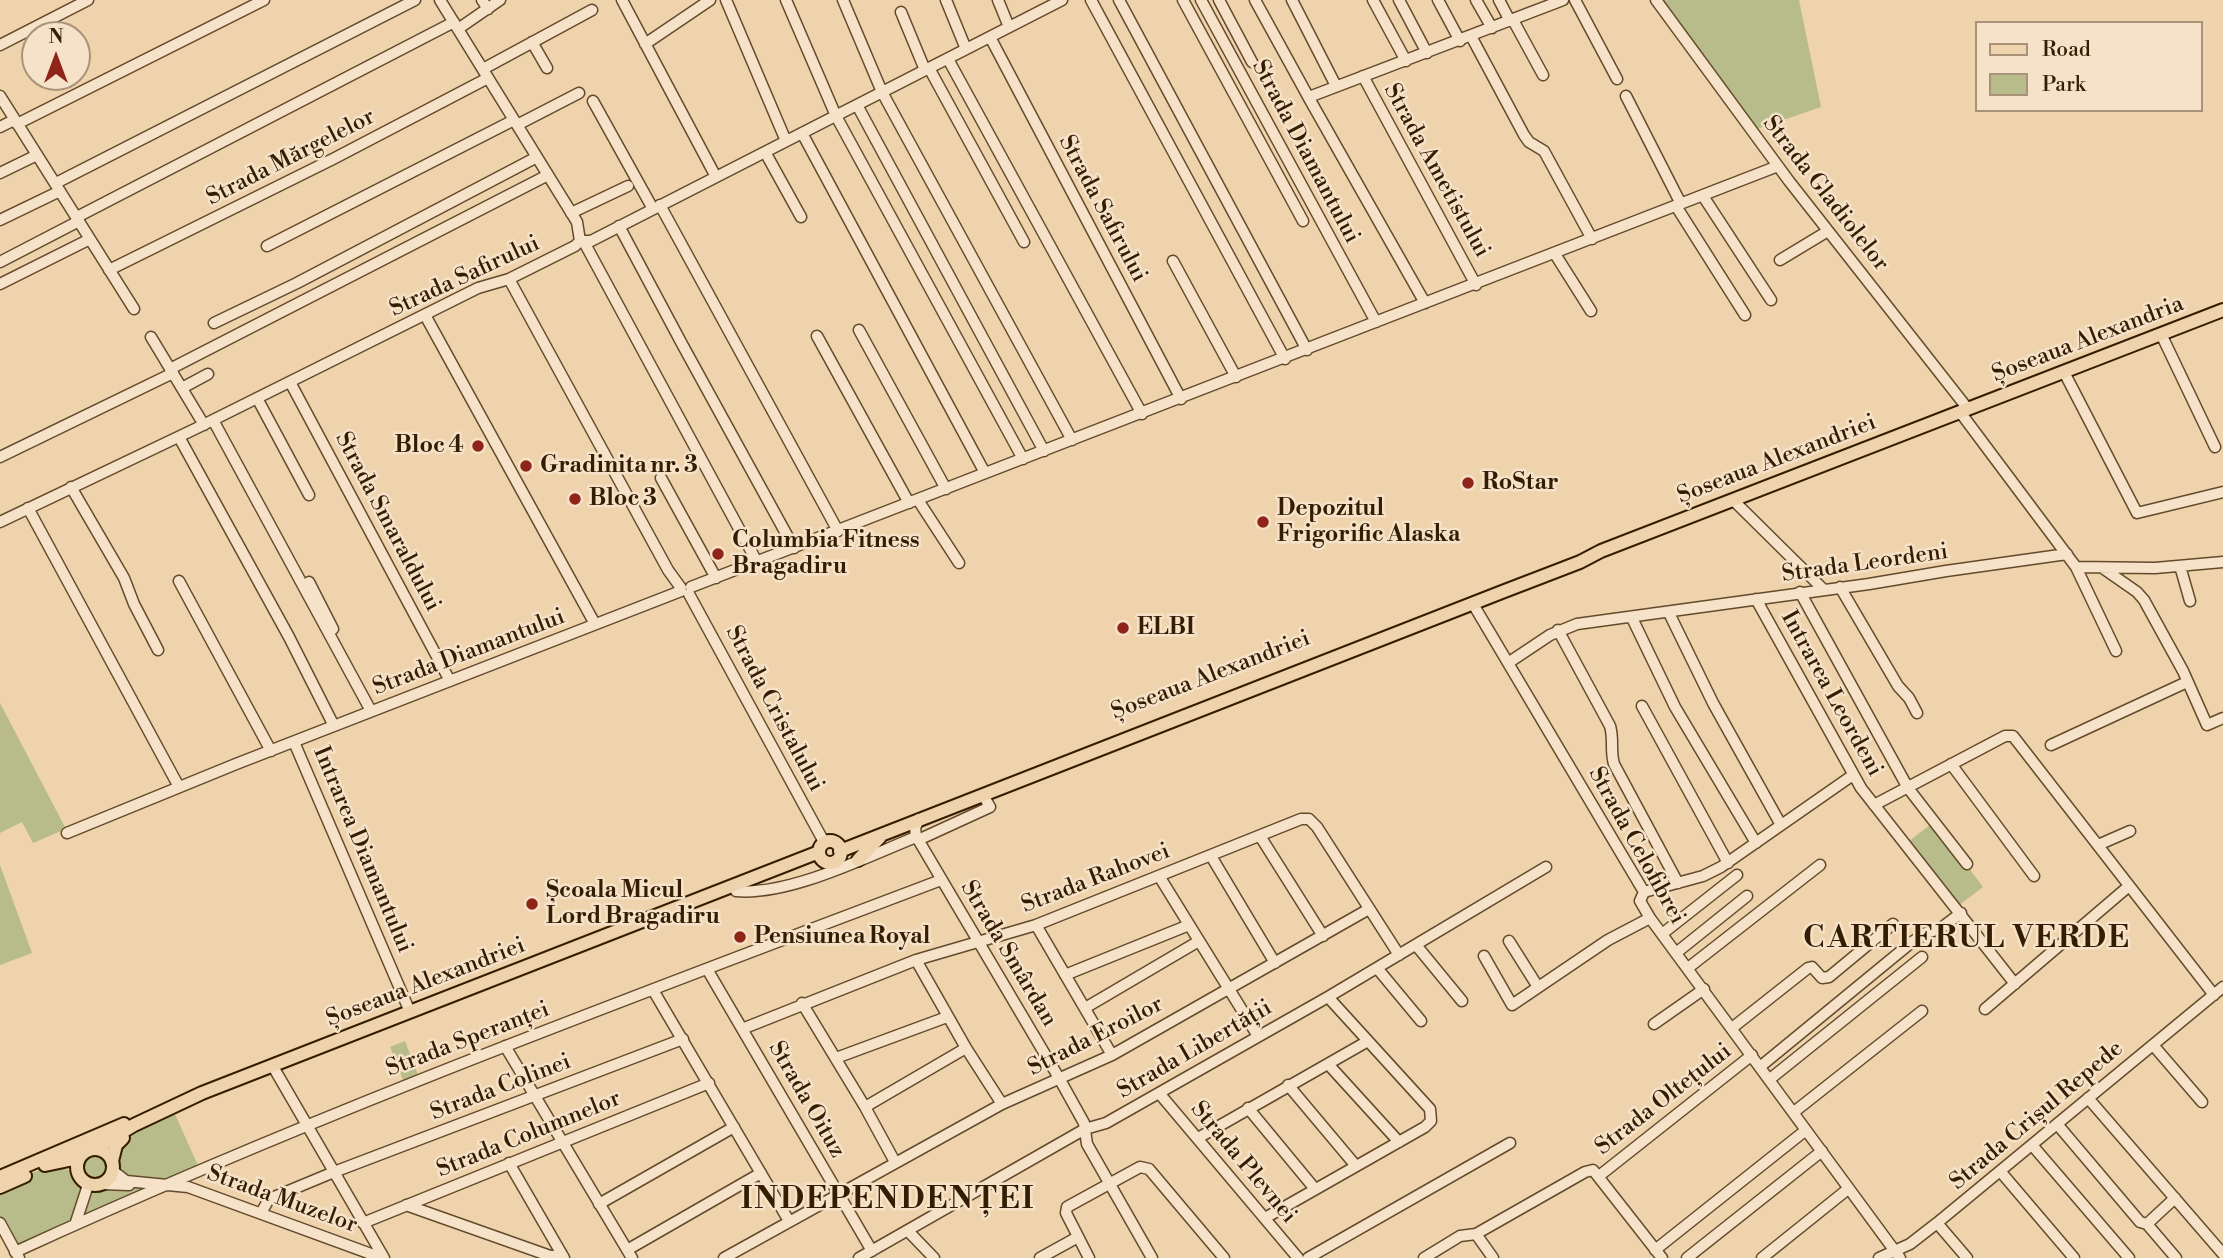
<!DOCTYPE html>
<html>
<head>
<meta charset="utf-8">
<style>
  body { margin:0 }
  #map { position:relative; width:2223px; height:1258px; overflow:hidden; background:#efd3ac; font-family:"Libre Bodoni",serif }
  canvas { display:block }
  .legend { position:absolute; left:1975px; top:21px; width:228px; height:91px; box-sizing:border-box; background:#f5e2c9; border:2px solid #a89379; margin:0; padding:9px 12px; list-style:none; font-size:21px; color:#341d00 }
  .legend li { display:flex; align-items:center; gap:14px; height:35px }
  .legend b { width:35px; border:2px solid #a89379 }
  .north { position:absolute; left:21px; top:21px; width:70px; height:70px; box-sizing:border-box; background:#f5e2c9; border:2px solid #a89379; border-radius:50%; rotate:0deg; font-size:19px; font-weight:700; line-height:28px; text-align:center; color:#341d00 }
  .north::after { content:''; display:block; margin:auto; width:24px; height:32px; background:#8f2418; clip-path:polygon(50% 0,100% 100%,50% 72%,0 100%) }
</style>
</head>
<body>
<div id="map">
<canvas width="2223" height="1258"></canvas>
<ul class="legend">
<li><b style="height:9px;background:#efd3ac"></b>Road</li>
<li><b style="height:19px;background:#b7bc8a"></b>Park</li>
</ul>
<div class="north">N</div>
</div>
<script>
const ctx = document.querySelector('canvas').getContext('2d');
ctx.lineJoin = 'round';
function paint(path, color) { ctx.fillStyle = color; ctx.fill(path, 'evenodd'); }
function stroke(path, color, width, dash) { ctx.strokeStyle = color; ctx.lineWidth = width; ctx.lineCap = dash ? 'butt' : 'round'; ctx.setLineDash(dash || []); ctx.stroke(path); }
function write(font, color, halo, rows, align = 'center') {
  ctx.font = font + ' "Libre Bodoni",serif'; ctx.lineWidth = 5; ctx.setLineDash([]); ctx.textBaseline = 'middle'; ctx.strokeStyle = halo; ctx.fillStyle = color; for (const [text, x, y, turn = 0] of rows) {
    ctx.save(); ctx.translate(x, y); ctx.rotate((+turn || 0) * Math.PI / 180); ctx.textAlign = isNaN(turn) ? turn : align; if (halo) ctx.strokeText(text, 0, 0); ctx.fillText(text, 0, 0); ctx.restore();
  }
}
paint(new Path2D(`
  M1662,0h137l22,107 -64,22z
  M0,703l66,126 -33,14 -11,-21 -22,11z
  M1934,822l49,65 -25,19 -49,-65z
  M0,865l32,88 -32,12z
  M405,1041l13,34 -15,5 -13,-33z
  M174,1112l26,58 -185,82 -15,-29v-36c24,-10 53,-30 78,-12l1,-16 11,-9h10l9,6 20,-22z`), '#b7bc8a');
const minor = new Path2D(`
  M440,0l137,222 3,19
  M482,0l6,9
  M622,0l94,177
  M726,0l60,141
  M786,0l50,116 187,343
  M843,0l39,92 190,348
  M946,0l20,49
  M998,0l11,27
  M1091,0l194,359
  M1119,0l188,350
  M1183,0l120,221
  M1201,0l175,322
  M1219,0l33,62
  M1255,0l55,100 115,203
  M1292,0l44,86
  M1373,0l33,61
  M1399,0l28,53
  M1438,0l22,41
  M1476,0l16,28
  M1499,0l11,21
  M1575,0l42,79
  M1656,0l133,181 179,228
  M901,12l24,58
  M1513,20l30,55
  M458,29l42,-29
  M1471,36l53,99 5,7 15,9 48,88
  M990,37l191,362
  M532,42l15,26
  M645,44l65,-44
  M0,45l88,-45
  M948,59l194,355
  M929,68l95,174
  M483,69l109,-59
  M1363,76l113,209
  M0,96l134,213
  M1626,96l55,108
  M1309,97l254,-97
  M593,101l60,108
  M857,105l187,346
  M17,124l247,-124
  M517,125l62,-32
  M0,127l14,-7
  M802,133l183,340
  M765,152l36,65
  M0,173l37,-18
  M56,183l359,-183
  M1703,196l68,104
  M660,205l178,326
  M1676,206l69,109
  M571,213l57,-27
  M77,217l377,-195
  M0,220l60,-29
  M619,226l63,118 112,204
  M584,242l173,320
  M267,246l247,-126
  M1555,254l36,57
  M1780,260l48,-29
  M1173,261l63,116
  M0,262l79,-41
  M109,270l224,-111 155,-81
  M509,279l159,291 13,18
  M0,284l90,-45
  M425,315l170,309
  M214,323l83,-40 240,-126
  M859,330l87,159
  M2161,334l54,113
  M817,336l92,167
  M151,337l53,88
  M170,369l378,-194
  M2064,372l73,141 86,-21
  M290,382l160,299
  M182,388l26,-14
  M257,398l52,97
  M1960,412l116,155 40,84
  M213,420l158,291
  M179,437l110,200 45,89
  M0,457l173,-84
  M661,478l55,100
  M71,487l53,91 10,26 24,46
  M918,500l41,63
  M1733,500l90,89
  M28,508l151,279
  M0,522l197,-94 281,-140 31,-9 66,-33 5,-5h11l471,-241
  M2180,566l10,35
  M2076,567l79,1 68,-6
  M2104,569l33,23 7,8 39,71 24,54 16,-7
  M179,581l92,170
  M309,582l24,47
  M691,587l1087,-421
  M1840,587l58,99 11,12 8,15
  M1800,592l108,196 59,76
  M689,594l135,248
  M1756,599l105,189 154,196
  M1473,604l171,288
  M1669,613l44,90 68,122
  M1632,618l43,89 81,136
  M1558,630l52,96c4,13 0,25 4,38l64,119
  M1508,663l42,-28 27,-11 292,-40 77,-13 121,-17
  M1642,706l86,157
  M294,742l116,270
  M2051,745l136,-63
  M1951,764l83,112
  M1874,805l131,-69h8l201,259
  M919,819l-4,9 1,8 143,242 25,45 3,21 65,114
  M67,833l169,-69 445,-173
  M1260,836l63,100
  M918,840l72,-33 -7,-12
  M2098,845l32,-14
  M1211,856l64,107
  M1159,876l99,160
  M736,891c53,5 130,-34 180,-54
  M1644,892l-4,9 10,17 250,340
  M1644,892l59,-16 18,-9 132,-92
  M1036,925l76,130
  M1662,934l75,-59
  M1509,941l29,46
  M1416,945l46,56
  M1676,953l71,-57
  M1484,956l28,49 96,-65 42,-22
  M916,960l50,88 36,56
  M1377,968l44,53
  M1688,968l132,-103
  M707,969l165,282
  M1065,975l124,-50
  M653,990l136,231
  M802,1003l63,104 30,55
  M1085,1008l114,-67
  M1985,1009l144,-123
  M1654,1024l50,-35
  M1732,1028l76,-60 4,-1 10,11 7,-1 64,-53
  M742,1029l174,-69 120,-35 265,-106h8l8,8 82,128
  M2153,1045l49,57
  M505,1046l127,212
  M836,1058l111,-41
  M1328,1064l71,78
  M1761,1066l151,-124 14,-9 14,-4 21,-16
  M275,1070l109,188
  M1770,1079l152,-122
  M1288,1085l68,81
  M1159,1093l139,165
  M2088,1098l135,156
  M865,1107l101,-59
  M1248,1108l67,81
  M1794,1112l128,-101
  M2057,1124l83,98 7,2 29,34
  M1198,1138l170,-97
  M2032,1145l97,113
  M509,1163l55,95
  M113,1171l13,10 62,6 194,71
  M2000,1171l74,87
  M1599,1176l153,-121
  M102,1184l27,1
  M599,1204l135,-77
  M406,1205l144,51h13
  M261,1213l8,-14 65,-27 349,-133
  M1265,1218l160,-91 6,-6 -1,-12 -102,-112
  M0,1223l19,35
  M363,1223l346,-140
  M1937,1223l30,35
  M2147,1224l28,-26
  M75,1225l13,-40
  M908,1231l26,27
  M1476,1234l109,-62 8,-2 69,88
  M1476,1234l17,24
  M627,1250l134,-77
  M1655,1250l151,-120
  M15,1252c303,-139 615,-254 926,-372
  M724,1258l278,-154 110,-49 257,-146
  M859,1258l226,-129 21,-6 222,-126 218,-130
  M1040,1258l38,-21
  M1089,1258l-23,-45 1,-6 73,-40 9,2 75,89
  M1308,1258l202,-115
  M1424,1258l36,-22 16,-2
  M1687,1258l135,-107
  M1762,1258l86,-69
  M1879,1258l31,-14 27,-21 286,-236`);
const major = new Path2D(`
  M819 852a11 11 0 1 1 22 0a11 11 0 1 1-22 0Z
  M840,851l662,-259 78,-30 21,-11 622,-241
  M858,860l22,-23
  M77 1167a18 18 0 1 1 36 0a18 18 0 1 1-36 0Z
  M94,1149l40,-24 68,-32 617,-241
  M112,1161l4,-16 7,-7
  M45,1165l24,-5 13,-6
  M0,1177l124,-53
  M0,1187l25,-11`);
stroke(minor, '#634a2b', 13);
stroke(major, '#341d00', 16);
stroke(minor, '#f5e2c9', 10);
stroke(major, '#efd3ac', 12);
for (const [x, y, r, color] of [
  [478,446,7,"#8f2418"],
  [526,466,7,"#8f2418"],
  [1468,483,7,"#8f2418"],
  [575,499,7,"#8f2418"],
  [1263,522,7,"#8f2418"],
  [718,554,7,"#8f2418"],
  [1123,628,7,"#8f2418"],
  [532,904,7,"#8f2418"],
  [740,937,7,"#8f2418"]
]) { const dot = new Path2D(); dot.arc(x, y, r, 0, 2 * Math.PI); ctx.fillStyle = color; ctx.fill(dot); stroke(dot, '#f5e2c9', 2.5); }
write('23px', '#341d00', '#f5e2c9', [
  ["Strada Diamantului",1305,152,62],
  ["Strada Mărgelelor",291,158,-27],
  ["Strada Ametistului",1436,171,61],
  ["Strada Gladiolelor",1825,194,52],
  ["Strada Safirului",1102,209,62],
  ["Strada Safirului",465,277,-25],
  ["Șoseaua Alexandria",2088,340,-21],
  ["Șoseaua Alexandriei",1777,460,-21],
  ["Strada Smaraldului",387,522,62],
  ["Strada Leordeni",1865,564,-8],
  ["Strada Diamantului",469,653,-21],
  ["Șoseaua Alexandriei",1211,676,-21],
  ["Intrarea Leordeni",1831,694,61],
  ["Strada Cristalului",774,709,62],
  ["Strada Celofibrei",1636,846,61],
  ["Intrarea Diamantului",362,850,67],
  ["Strada Rahovei",1096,879,-21],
  ["Strada Smârdan",1008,954,59],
  ["Șoseaua Alexandriei",426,983,-21],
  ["Strada Eroilor",1096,1037,-27],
  ["Strada Speranței",468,1040,-21],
  ["Strada Libertății",1195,1050,-30],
  ["Strada Colinei",501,1088,-21],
  ["Strada Oituz",806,1100,60],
  ["Strada Oltețului",1664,1100,-38],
  ["Strada Crișul Repede",2037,1116,-40],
  ["Strada Columnelor",529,1135,-22],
  ["Strada Plevnei",1243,1163,50],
  ["Strada Muzelor",282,1200,20]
]);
write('bold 23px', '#341d00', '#f5e2c9', [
  ["Bloc 4",464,446,"right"],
  ["Gradinita nr. 3",540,466],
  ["RoStar",1482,483],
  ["Bloc 3",589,499],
  ["Depozitul",1277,509],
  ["Frigorific Alaska",1277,535],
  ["Columbia Fitness",732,541],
  ["Bragadiru",732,567],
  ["ELBI",1137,628],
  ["Școala Micul",546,891],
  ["Lord Bragadiru",546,917],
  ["Pensiunea Royal",754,937]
], 'left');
ctx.letterSpacing = '2px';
write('bold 30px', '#341d00', '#f5e2c9', [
  ["CARTIERUL VERDE",1967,940],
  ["INDEPENDENȚEI",888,1201]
]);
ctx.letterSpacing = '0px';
</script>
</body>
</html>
